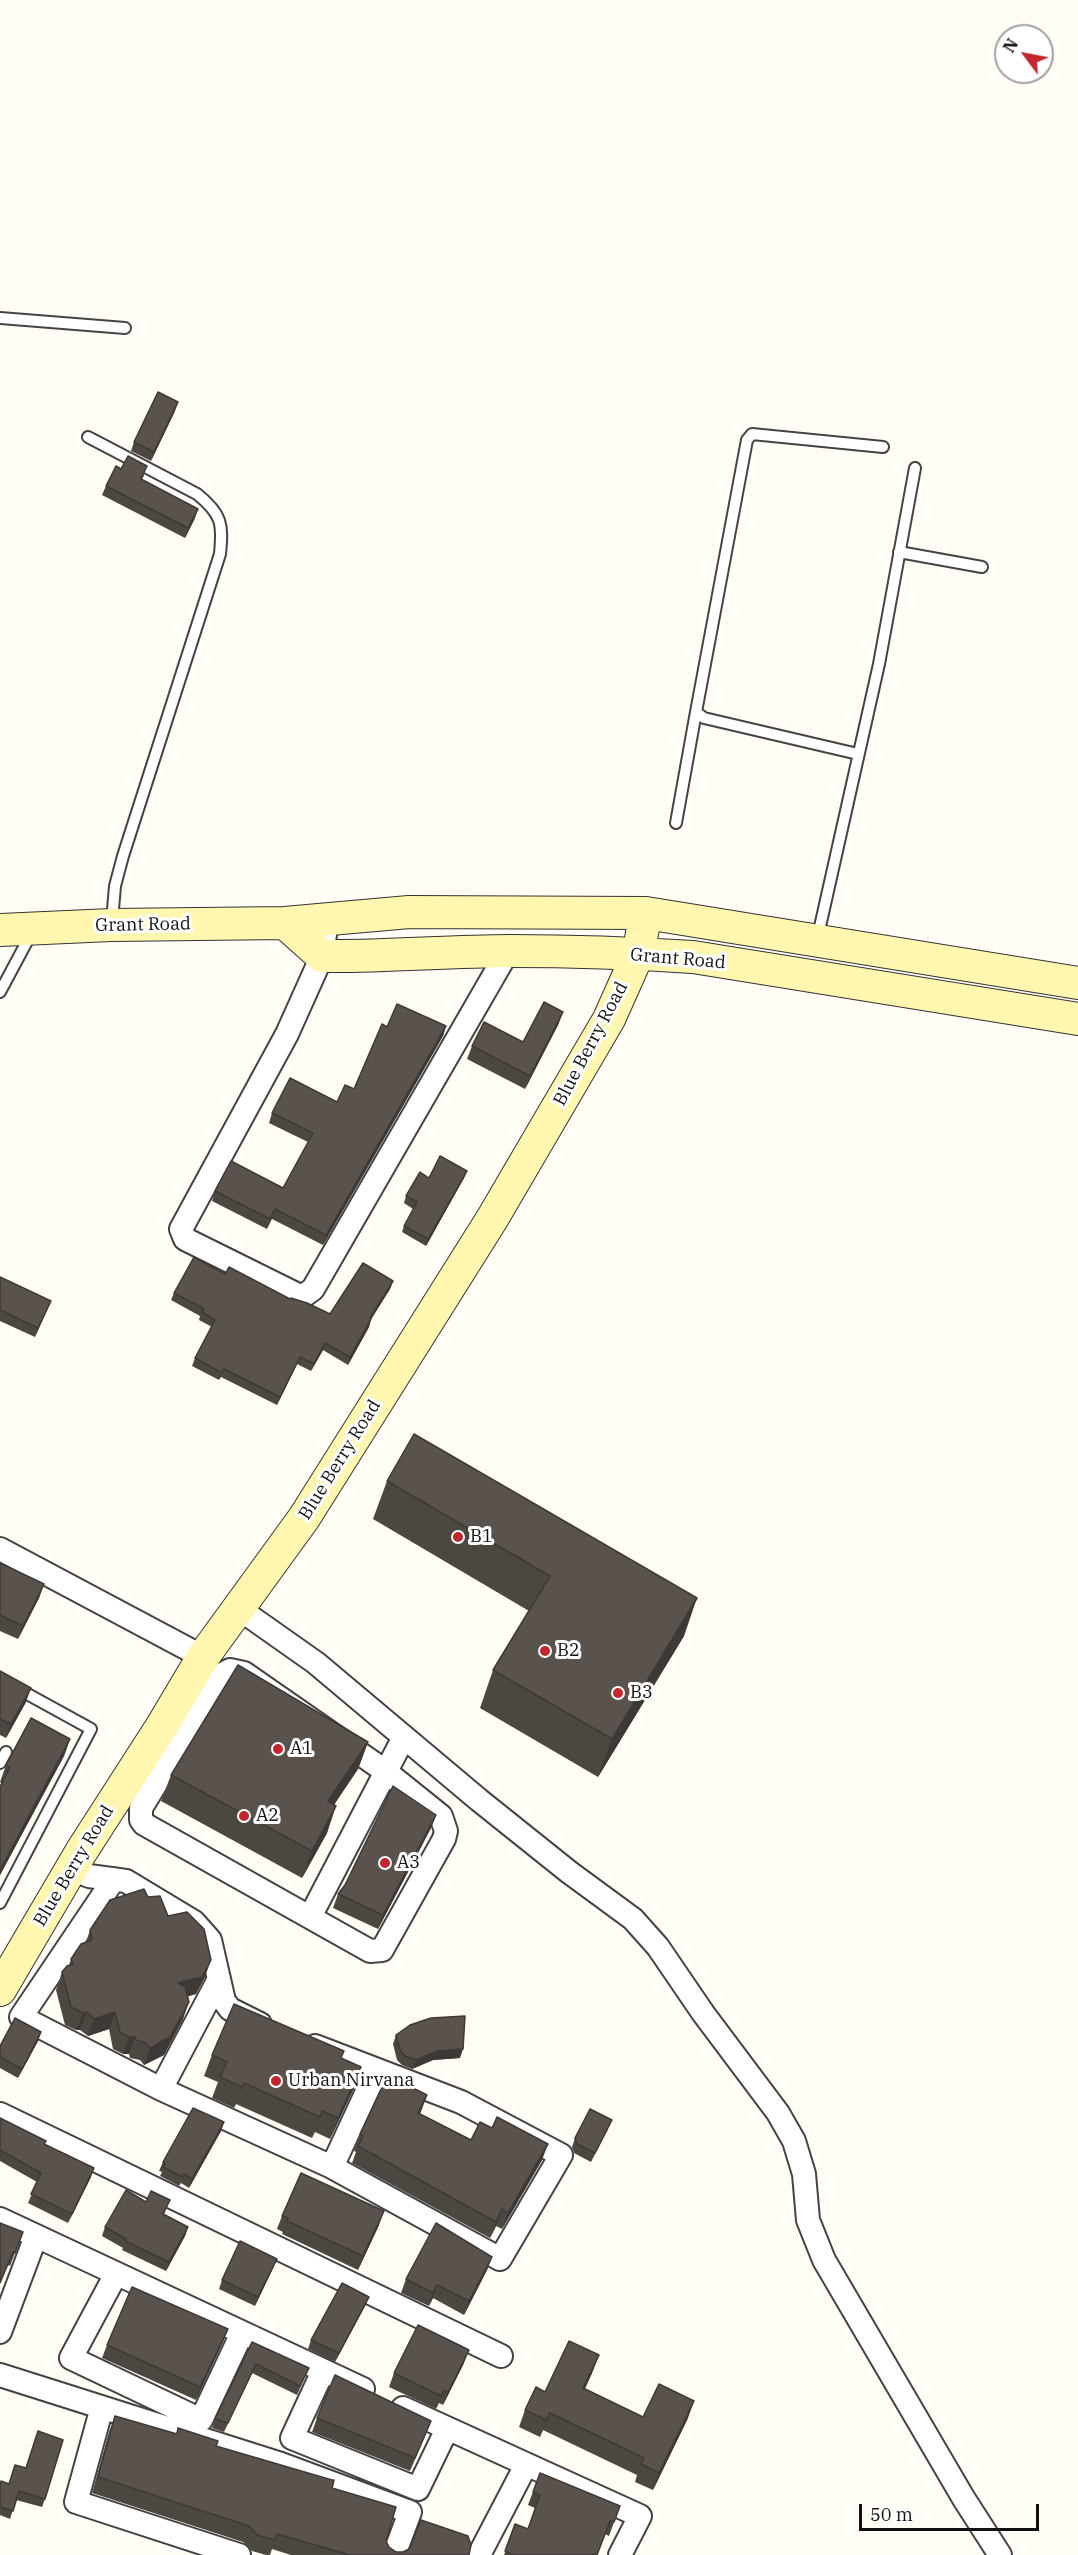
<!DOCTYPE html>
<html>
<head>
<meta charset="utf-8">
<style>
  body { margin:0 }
  #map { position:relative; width:1078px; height:2555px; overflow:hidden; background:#fffdf5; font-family:"IBM Plex Serif",serif }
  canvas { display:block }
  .north { position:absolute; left:994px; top:24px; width:60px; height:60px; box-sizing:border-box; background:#fff; border:2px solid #a0a0a0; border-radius:50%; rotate:302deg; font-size:16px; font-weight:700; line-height:24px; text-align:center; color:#111 }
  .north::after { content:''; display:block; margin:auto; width:21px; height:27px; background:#c4262e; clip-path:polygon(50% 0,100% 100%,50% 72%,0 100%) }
  .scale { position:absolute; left:859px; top:2504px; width:180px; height:27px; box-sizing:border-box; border:3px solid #111; border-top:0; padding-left:8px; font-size:18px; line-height:21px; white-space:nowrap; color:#111; -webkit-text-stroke:4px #fff; paint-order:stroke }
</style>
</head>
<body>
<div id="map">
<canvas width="1078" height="2555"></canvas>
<div class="north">N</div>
<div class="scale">50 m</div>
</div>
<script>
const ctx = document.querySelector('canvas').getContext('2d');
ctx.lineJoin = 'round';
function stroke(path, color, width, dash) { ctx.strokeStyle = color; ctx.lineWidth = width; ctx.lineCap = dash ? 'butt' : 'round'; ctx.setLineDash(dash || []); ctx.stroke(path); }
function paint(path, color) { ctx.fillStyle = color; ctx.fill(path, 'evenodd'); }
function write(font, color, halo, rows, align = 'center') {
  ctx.font = font + ' "IBM Plex Serif",serif'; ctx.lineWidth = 6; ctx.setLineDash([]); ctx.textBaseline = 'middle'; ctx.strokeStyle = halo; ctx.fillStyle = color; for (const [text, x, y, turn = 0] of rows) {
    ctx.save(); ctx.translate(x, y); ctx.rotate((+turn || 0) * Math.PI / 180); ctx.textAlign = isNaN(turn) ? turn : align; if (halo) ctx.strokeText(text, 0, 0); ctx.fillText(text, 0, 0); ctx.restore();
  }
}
const lane = new Path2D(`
  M0,318l125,10
  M88,437l109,57c25,20 26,30 23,60l-97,302 -8,30 -3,35
  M899,552l83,15
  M858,754l-154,-36 -8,-6 51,-272 5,-6 131,13
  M676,823l20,-111
  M817,940l62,-276 36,-196
  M0,992l31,-58
  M0,1679l91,50 -91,174
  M0,1763l6,-11`);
const street = new Path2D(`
  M327,920l-5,36 -35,78 -106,195 4,10 117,58 11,-8 195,-338
  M0,1549l203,108
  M238,1608l78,55 163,137 90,72 64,47 25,28 45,66 75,100 16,28 10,33 4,46 16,40 140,239 36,56
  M230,1670l14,3 141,98 56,45 5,15 -2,8 -62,111 -12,1 -226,-127 -3,-4v-12l83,-135z
  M71,1869l18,7 37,5 68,41 16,18 14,61 6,8 30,15
  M114,1879l-93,138 140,72 58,-110
  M310,1917l94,-180
  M161,2089l171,78 168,92 61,-104 -100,-53 -146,-56
  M0,2114l501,242
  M332,2167l45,-97
  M0,2219l363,170
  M116,2274l-45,84 130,62 41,-87
  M0,2332l36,-96
  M323,2371l-31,67 126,51 29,-60
  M0,2375l281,89 129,48 -16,43
  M102,2407l-26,95 163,53
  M403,2408l237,108 -20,39
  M479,2555l47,-90`);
const secondary = new Path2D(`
  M285,923l37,33c63,1 125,-5 188,-5 61,0 122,2 183,6l385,62
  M0,930l111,-5 174,-2 124,-11 237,1 432,70
  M0,1990l81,-138 81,-126 41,-69 101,-139 188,-299 117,-200 29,-65 8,-41`);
stroke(lane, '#444', 14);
stroke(street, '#444', 26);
stroke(secondary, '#333', 34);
stroke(lane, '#fff', 10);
stroke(street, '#fff', 22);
stroke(secondary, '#fff6b0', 32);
paint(new Path2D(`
  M175,411l-24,50 -20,-10 3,-9z
  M121,469l23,6 -2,5 53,38 -10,20 -83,-43 4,-9z
  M563,1012l-5,13 -33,64 -58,-30 5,-13 51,-4z
  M446,1026l-3,10 -120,209 -51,-26 -5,10 -55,-28 3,-10 68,-3 25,-46 -39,-19 3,-10 65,-11 17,-13 33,-62z
  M467,1171l-3,7 -38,68 -24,-14 2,-6 9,-17 -9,-6 2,-7 23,-18z
  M225,1274l105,40 63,-33 -3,8 -19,30 -2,8 -21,38 -25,-15 -12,21 -14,-7 -20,41 -56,-28 -2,3 -27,-14 3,-8 17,-31 -13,-7 1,-4 -29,-16 3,-7z
  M0,1277l47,33 -12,27 -35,-16z
  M387,1481l297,155 -86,141 -118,-69 13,-38 36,-59 -156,-92z
  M0,1563l44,21 -5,14 -21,41 -18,-8z
  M0,1671l26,31 -20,36 -6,-3z
  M70,1739l-6,17 -64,119v-88l2,-3 -2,-2 6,-17z
  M368,1742l-10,27 -24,36 -7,28 -25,45 -141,-77 10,-26z
  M436,1815l-5,13 -53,101 -45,-21 5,-14z
  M148,1897l20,19 37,61 -9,17 -8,2 -5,23 -19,36 -20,10 -4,-5 -10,-2 -1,-4h-6l-10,-5 -4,-20 -21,7 -8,-6h-4l-11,-5 -9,-35 6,-18 7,-7 2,-6 15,-17 4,-12z
  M41,2032l-3,9 -20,37 -18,-10v-22z
  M396,2035l64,23 -27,2 -21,9 -10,-4 -5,-5 -4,-16z
  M212,2055l130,3 19,9 -7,21 -24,51 -15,-7 -3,6 -76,-34 -2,4 -22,-10 6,-16 -14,-6z
  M389,2085l38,10 -7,19 51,26 71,20 -40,69 -6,-3 -6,12 -138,-75 4,-11 -2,-1 6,-17z
  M0,2119l45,25 46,33 -23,46 -40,-20 9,-21 -37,-21z
  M224,2122l-3,9 -32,57 -8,-5 -2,3 -19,-10 2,-4 -3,-1 4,-9z
  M608,2129l-17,33 -17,-9 -2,-6 3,-9z
  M170,2200l-6,14 24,13 -3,9 -19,35 -44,-21 1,-2 -21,-12 3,-9 41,-25z
  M282,2216l97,9 -21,45 -76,-36 1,-2 -6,-3z
  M0,2223l23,9 -13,34 -2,-1z
  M492,2257l-5,13 -23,45 -31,-17 -4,8 -28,-13 5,-14z
  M273,2268l-18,38 -36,-17 3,-9z
  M369,2297l-4,9 -30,56 -27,-13 3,-9z
  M228,2329l-5,13 -27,58 -94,-42 5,-13z
  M252,2342l57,26 -12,27 -45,-22 -28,59 -12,-4 3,-9z
  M599,2355l-7,18 -7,16 58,28 45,1 -35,72 -18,-8 2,-7 -94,-45 -3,7 -21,-10 6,-17 20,-18z
  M464,2363l-21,42 -4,-2 -3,6 -47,-22 5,-14z
  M115,2416l61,18 2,-6 39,18 115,42 54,53 3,6 7,5 73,3h-178l-19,-6 -2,6h-4l-14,-4 -9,-9 -151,-49 17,-61z
  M317,2418l109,16 -16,37 -98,-39z
  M15,2465l30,34 -3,8 -26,-7 -6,19 -10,-4v-31h9z
  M540,2473l80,33 -11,30 -4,-2 -8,21h-93l11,-31 13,5 7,-21 -7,-3z`), '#4d4742');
paint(new Path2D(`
  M178,402l-3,9 -24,50 3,-9z
  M198,509l-3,9 -10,20 3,-10z
  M563,1012l-5,13 -33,64 5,-13z
  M446,1026l-3,10 -120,209 3,-10z
  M467,1171l-3,7 -38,68 2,-7z
  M393,1281l-3,8 -23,37 3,-8z
  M51,1301l-16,36 3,-9z
  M371,1319l-2,8 -21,38 2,-8z
  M325,1343l-2,7 -12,21 3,-7z
  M300,1357l-3,7 -20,41 3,-8z
  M44,1584l-5,14 -21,41 5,-13z
  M697,1598l-13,38 -86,141 14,-38z
  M31,1688l-5,14 -20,36 5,-14z
  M70,1739l-6,17 -64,119v-5z
  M368,1742l-10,27 -40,59 10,-27z
  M336,1806l-9,27 -25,45 10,-27z
  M436,1815l-5,13 -53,101 5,-14z
  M211,1960l-6,17 -9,17 -24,7 6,-18z
  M189,2002l-6,17 -19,36 -20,10 6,-17z
  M87,2012l-7,18h-4l7,-17z
  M115,2012l-6,17 -21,7 6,-17z
  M41,2032l-3,9 -20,37 4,-9z
  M129,2037h6l-6,17h-6z
  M463,2049l-3,9 -27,2 -21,9 4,-9 21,-9z
  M361,2067l-7,21 -24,51 8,-21z
  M244,2083l-8,21 -2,4 8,-21z
  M427,2095l-6,16 -9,18 6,-16z
  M224,2122l-3,9 -32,57 3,-9z
  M548,2144l-6,16 -40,69 6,-16z
  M94,2168l-3,9 -23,46 4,-9z
  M502,2209l-6,17 -6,12 6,-16z
  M384,2211l-5,14 -21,45 5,-14z
  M188,2227l-3,9 -19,35 3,-9z
  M492,2257l-5,13 -23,45 5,-14z
  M277,2259l-4,9 -18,38 3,-9z
  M437,2285l-4,13 -4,8 4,-13z
  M369,2297l-4,9 -30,56 4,-9z
  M228,2329l-5,13 -27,58 4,-13z
  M469,2350l-5,13 -21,42 5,-13z
  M599,2355l-7,18 -15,32 6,-17z
  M694,2401l-6,17 -35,72 6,-17z
  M550,2413l-7,17 -3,7 6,-17z`), '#3f3936');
const building = new Path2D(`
  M158,392l20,10 -24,50 -20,-10z
  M128,456l19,10 -6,13 57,30 -10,19 -82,-42 10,-20 5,3z
  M544,1002l19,10 -33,64 -58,-30 12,-24 39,20z
  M397,1004l49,22 -120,209 -51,-26 -5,10 -55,-28 16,-30 52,27 30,-55 -41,-20 18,-35 47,24 8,-17 9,4 28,-65 5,3z
  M440,1156l27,15 -39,68 -24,-13 13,-24 -11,-6 14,-24 9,6z
  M194,1257l31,17 4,-7 61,32 1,-1 16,5 23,11 33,-51 30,18 -23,37 1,1 -21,38 -25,-14 -11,21 -14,-7 -20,40 -56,-28 -2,4 -27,-15 20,-38 -13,-8 2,-3 -30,-16z
  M0,1277l51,24 -13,27 -38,-18z
  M414,1434l283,164 -85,141 -119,-69 57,-94 -163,-95z
  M0,1563l44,21 -21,42 -23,-11z
  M238,1665l130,77 -40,59 8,5 -24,45 -141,-76z
  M0,1671l31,17 -20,36 -11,-5z
  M31,1718l39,21 -70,131v-83l10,-20 -4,-2z
  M393,1786l43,29 -53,100 -45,-21 7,-9z
  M144,1889l4,8 12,-1 8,20 19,-4 17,17 7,31 -9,17 -24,6 7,4 4,15 -19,35 -20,11 -4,-5 -10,-3 -1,-3h-6l-9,-5 -5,-20 -21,7 -7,-7 -4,1 -12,-6 -9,-35 5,-6 6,-2 -2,-5 10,-15 11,-4 -2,-10 20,-30z
  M234,2004l110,47 -3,7 20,9 -23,51 -16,-7 -2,6 -76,-34 -2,4 -22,-10 7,-15 -15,-7z
  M465,2016l-2,33 -26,2 -21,9 -11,-4 -5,-6 -4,-15 14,-10 21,-7z
  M15,2018l26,14 -19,37 -22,-12v-11z
  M393,2078l34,17 -9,18 53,27 9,-18 12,6 5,-11 51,27 -40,69 -6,-4 -6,13 -138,-76 5,-10 -3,-2 24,-51 5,2z
  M193,2108l31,14 -32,57 -8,-5 -1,3 -20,-10 2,-3 -2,-2z
  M590,2109l22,11 -17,33 -18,-9 -2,-6z
  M0,2118l46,23 -2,3 50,24 -22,46 -41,-20 10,-21 -41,-23z
  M301,2173l83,38 -21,45 -76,-35 1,-3 -6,-2z
  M126,2190l20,12 5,-11 19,9 -7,14 25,13 -19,35 -44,-21 1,-2 -21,-12z
  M0,2223l23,9 -8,21 -2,-1 -13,31z
  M436,2223l56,34 -23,44 -32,-16 -4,8 -27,-14z
  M240,2241l37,18 -19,38 -36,-17z
  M342,2283l27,14 -30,56 -28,-13z
  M132,2287l96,42 -28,58 -93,-42z
  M418,2325l51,25 -21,42 -4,-2 -3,6 -47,-23z
  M569,2341l30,14 -16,33 60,29 16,-33 35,17 -35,72 -18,-9 3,-6 -94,-45 -4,7 -21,-10 11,-23 9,5z
  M252,2342l57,26 -9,18 -44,-22 -28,59 -13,-4z
  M335,2375l96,46 -16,37 -98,-40z
  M115,2416l62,18 1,-6 40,13 -2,5 116,34h2l-2,8 64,19 -10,34 3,6 7,5h7l6,-3 12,-29 47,16 3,9 -2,10h-119l-73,-21 -2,6 -18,-5 -8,-9 -151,-49z
  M38,2431l25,9 -18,59 -26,-8 -6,20 -13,-4v-22l1,-4 8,3 6,-19 11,3z
  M540,2473l80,33 -6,16 -4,-1 -13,34h-84l-8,-4 10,-27 13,5 12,-34 -7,-3z`);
paint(building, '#5a524d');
stroke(building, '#3f3936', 1.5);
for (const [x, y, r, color] of [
  [458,1537,6,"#c4262e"],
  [545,1651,6,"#c4262e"],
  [618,1693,6,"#c4262e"],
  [278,1749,6,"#c4262e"],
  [244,1816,6,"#c4262e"],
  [385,1863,6,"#c4262e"],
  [276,2081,6,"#c4262e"]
]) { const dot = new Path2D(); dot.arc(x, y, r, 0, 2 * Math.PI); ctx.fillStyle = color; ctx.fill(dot); stroke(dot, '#fff', 2); }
write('18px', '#111', '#fff', [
  ["Grant Road",143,925,-1],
  ["Grant Road",678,959,5],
  ["Blue Berry Road",591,1044,-62],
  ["Blue Berry Road",340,1460,-58],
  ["Blue Berry Road",74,1866,-59]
]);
write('18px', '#111', '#fff', [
  ["B1",470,1537],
  ["B2",557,1651],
  ["B3",630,1693],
  ["A1",290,1749],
  ["A2",256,1816],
  ["A3",397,1863],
  ["Urban Nirvana",288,2081]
], 'left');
</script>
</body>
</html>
